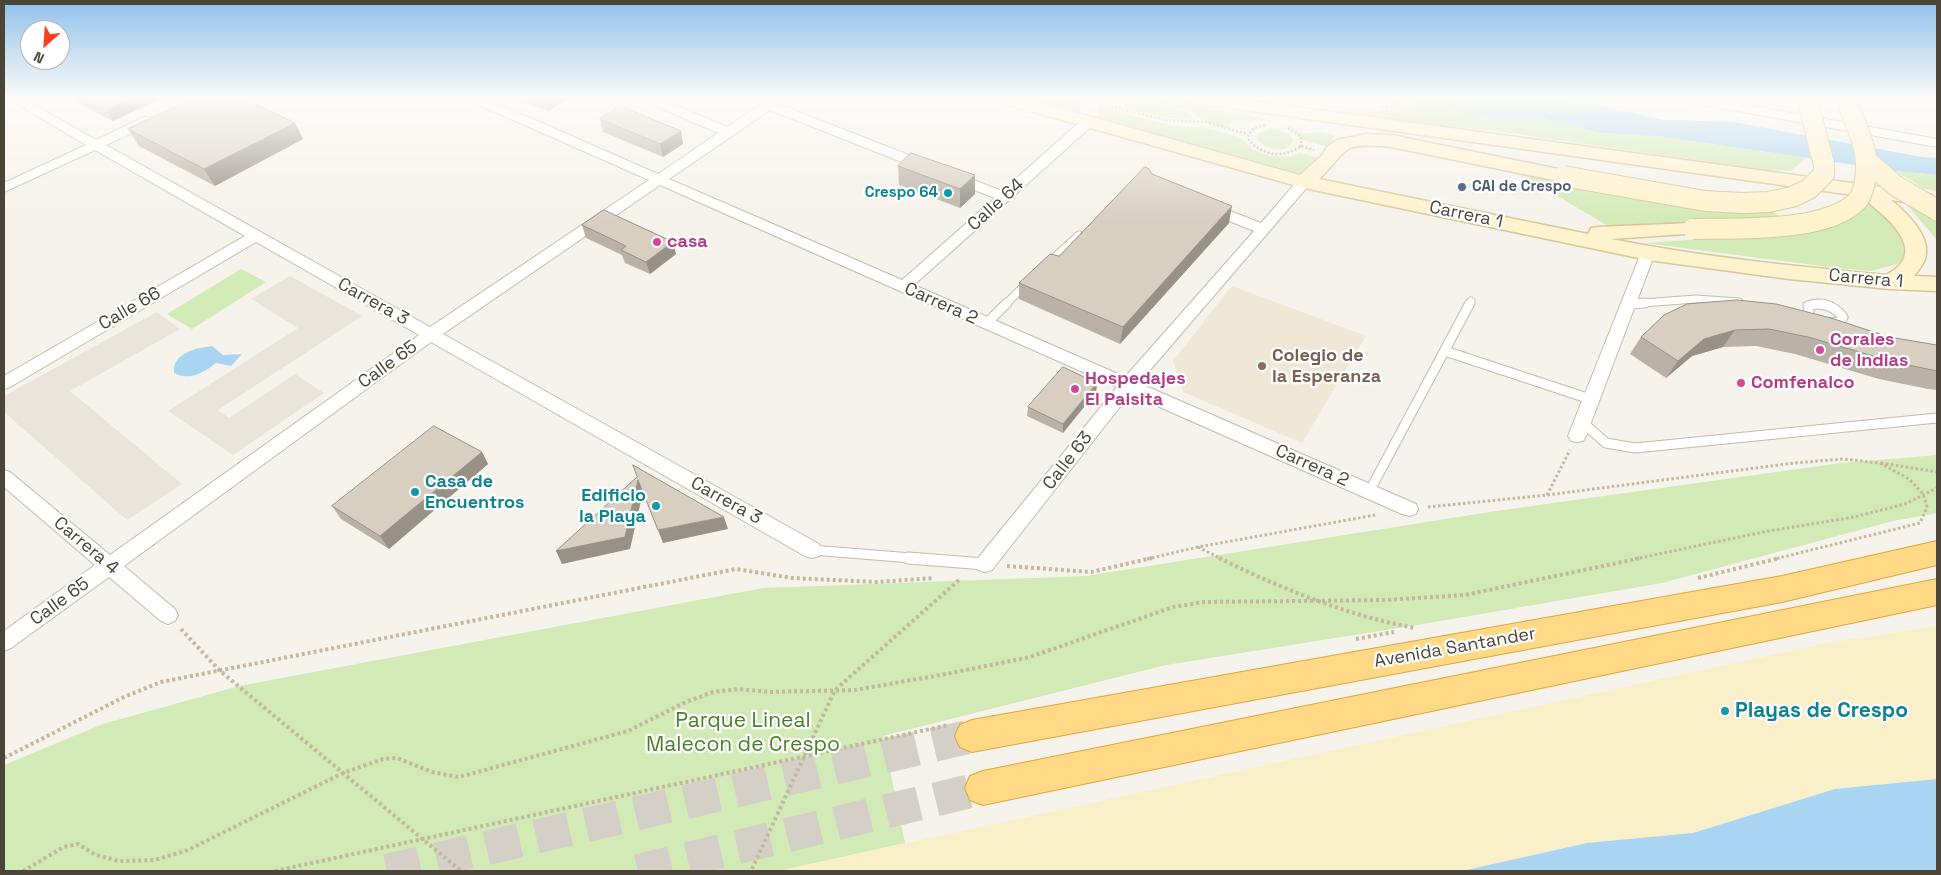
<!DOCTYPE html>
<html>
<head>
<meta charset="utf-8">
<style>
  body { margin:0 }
  #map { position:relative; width:1941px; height:875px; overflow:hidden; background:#f6f3ec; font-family:"Space Grotesk",sans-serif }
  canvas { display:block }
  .frame { position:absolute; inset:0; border:5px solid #4b4439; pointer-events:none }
  .north { position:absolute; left:20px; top:20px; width:50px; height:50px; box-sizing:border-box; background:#fff; border:1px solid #b7b4b0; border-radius:50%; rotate:206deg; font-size:14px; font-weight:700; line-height:20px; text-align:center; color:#4b4439 }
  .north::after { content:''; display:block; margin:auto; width:18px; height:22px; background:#fc3f1d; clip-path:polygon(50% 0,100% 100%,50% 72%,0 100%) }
</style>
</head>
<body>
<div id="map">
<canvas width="1941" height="875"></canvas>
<div class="frame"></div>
<div class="north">N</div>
</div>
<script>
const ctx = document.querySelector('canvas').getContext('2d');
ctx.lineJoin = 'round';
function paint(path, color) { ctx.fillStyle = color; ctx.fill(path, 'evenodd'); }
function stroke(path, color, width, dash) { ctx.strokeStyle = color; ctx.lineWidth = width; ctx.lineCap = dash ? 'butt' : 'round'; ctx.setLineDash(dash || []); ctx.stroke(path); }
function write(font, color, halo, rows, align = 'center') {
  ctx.font = font + ' "Space Grotesk",sans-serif'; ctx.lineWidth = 4.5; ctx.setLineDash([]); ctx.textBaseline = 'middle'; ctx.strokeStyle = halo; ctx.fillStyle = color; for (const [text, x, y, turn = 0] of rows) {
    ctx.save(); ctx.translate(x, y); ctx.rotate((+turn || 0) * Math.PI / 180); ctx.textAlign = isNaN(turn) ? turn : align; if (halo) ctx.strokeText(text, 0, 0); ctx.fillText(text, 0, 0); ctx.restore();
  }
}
paint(new Path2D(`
  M290,276l72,40 -144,94 11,8 66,-44 29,19 -91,62 -65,-44 130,-83 -47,-29z
  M157,312l23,17 -110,62 112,93 -55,36 -123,-108v-16z`), '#eae5da');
paint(new Path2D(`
  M1232,286l134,50 -64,107 -119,-51 -10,-31z`), '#efe8d6');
paint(new Path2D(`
  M1031,98h37l16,4 -5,9z
  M1125,98h32l119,23 -43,-1 -5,8 -23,-6 -13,-10 -15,-5 -18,-5h-33z
  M1407,98h30l21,13 30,6 56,1 57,15 57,3 148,22 -15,13 -26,-1 -269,-39 -118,-13 -15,-5 55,-8z
  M1126,103c19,0 53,1 68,15h-29l-42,-10z
  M1099,106l74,20 29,1 37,10 6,4 6,8 19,7 20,1 10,-4 19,5 -12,17 -210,-58z
  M1270,129c9,1 17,2 23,10 -2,17 -32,11 -36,-2l2,-4z
  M1319,132l16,3 -7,12 -26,-7 -4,-6z
  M1896,171l41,4v16l-13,-2z
  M1517,172l253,37 10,8 -33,3 -139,6z
  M1873,199l22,19 16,35 -14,11 -26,7 -42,-4 -184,-24 141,-10 73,-22z
  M1907,205l30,9v26z
  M241,269l25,13 -74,47 -25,-15z
  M1937,455v58l-44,8 -231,62 -245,42 -251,40 -283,71 22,107 -126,28h-775v-106l99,-41 136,-38 524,-98 323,-12 410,-65 345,-48z`), '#d2eab5');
paint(new Path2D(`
  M1937,626v153l-102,10 -142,44 -106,10 -126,28h-682l1043,-227z`), '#f9efc9');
paint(new Path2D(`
  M1437,98h113l31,4 83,18 69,2 189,35 15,1v17l-41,-4 -238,-35 -57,-3 -57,-15 -56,-1 -30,-6z
  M212,346l11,9 19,-1 -11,12 -15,-3c-12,10 -27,18 -42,10 -2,-20 22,-25 38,-27z
  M1937,779v92h-475l125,-28 106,-10 142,-44z`), '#a9d4f2');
stroke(new Path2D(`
  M387,871l585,-135
  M638,871l345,-83`), '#d4d0c8', 34, [34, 17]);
const serviceFar2 = new Path2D(`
  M1932,98l5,1
  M1049,262l30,-27
  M1006,304l21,-21
  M1469,304l2,-3
  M1629,304l67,-5 43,3
  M1815,304h8`);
const serviceFar1 = new Path2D(`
  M1629,304l16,-1
  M1809,312l-1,-6c14,-5 26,0 35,11l-3,5 -9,1
  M987,323l20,-20
  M1445,351l145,48
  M1582,422l24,21 29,5 302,-30
  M1369,492l101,-189
  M812,550l112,9`);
const service = new Path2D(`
  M908,558l77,6`);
const minor = new Path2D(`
  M7,98h15l74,42 48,-23h10l1,3 -1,3 -48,22 324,182 219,-147 -179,-79 -2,-3h17l173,76 60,-41 -74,-32 -2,-3h17l68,29 44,-29h14l-7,6 154,60 2,3 -7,4 -5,-1 -152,-60 -101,69 233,101 93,-82 -47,-18 -2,-3 2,-3h10l44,17 81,-72h10l1,3 -1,3 -179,160 211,92 129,-146 -52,-21 -2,-3 2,-3h10l49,19 38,-44h10l2,3 -2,3 -170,198 277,121 2,5 -2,5 -7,2 -7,-2 -272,-120 -138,176 -7,2 -7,-2 -3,-6 3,-6 139,-171 -457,-202 -217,149 376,210 3,6 -3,6 -7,2 -7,-2 -374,-214 -307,224 51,43 3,6 -3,6 -7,3 -7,-3 -52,-44 -98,71 -7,3v-20l91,-66 -91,-78v-17l6,2 100,83 309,-220 -163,-93 -246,145 -6,2v-13l241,-140 -150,-86 -91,42v-9l82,-38z
  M1681,98h27l229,41v8l-250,-45z
  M1648,248l5,2 2,3 -69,183 -3,5 -6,1 -6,-1 -3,-5 73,-183 2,-3z`);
const secondary = new Path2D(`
  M995,98h29l276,77 21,-19 6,-9 10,-7 29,-6 26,1 171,35 7,2 3,4 -3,4 -7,2 -172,-35c-13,-1 -28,-3 -41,1 -8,4 -23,24 -31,31l269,55 3,-6 7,-1 95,-4 7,2 3,4 -3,4 -89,6c91,18 183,27 275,36 47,-24 -3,-61 -26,-79l-667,-93 -6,-1 -3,-4h48l693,95 7,2 3,4 -3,4 -7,2 -34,-5c16,13 41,36 34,59 -2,6 -7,12 -11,17l23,1v14l-48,-2 -100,-10 -141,-19 -344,-72 -306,-86z`);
const trunk = new Path2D(`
  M1937,541v24l-155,37 -810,150 -12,-5 -5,-11 5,-11 12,-5 810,-144z
  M1937,579v26l-954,200 -13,-5 -5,-12 5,-12 13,-5z`);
stroke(serviceFar2, '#c2bbae', 9);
stroke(serviceFar1, '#c2bbae', 11);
stroke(service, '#c2bbae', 13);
stroke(minor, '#c2bbae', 2);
stroke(secondary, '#d6c79b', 3);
stroke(trunk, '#e0a43c', 2);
stroke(new Path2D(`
  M1076,98l89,22 40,2 43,12
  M1116,98l5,10
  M1377,98l24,6
  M1382,106l22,-1
  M1265,125c-9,2 -16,4 -17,14 14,17 35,20 53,7l13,4
  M1288,128l10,6 4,6 -2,7`), '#c4b79f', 2.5, [2, 2]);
stroke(new Path2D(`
  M1881,463l56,9
  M1547,495l23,-45
  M1428,507l119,-12 247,-32 49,-4 37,4 29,16 14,15 4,13 -7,16 -145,36
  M1198,547l24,12
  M1147,559l51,-12 177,-32
  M1635,559l128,-27 91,-15 51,-13 32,-16`), '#c4b79f', 3, [2.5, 2.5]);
stroke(new Path2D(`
  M1219,558c63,31 127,57 196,70
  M1007,566l84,6 61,-14
  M1698,578l82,-20
  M181,629l38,41 242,201
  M1356,639l38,-7
  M4,758l120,-61 37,-15 575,-113 56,9 85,4 57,-4
  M752,869l83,-179 125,-111
  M23,871l41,-24 14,-3 18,11 23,6 36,-1 33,-10 155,-77 40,-14 14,-1 35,14 27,5 169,-46 58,-29 27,-10 26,-3 31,3 85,-2 91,-16 84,-17 143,-50 31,-5 181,-2 80,-5 176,-37
  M275,871l674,-146`), '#c4b79f', 4, [3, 3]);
stroke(serviceFar2, '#fff', 7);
stroke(serviceFar1, '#fff', 9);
stroke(service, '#fff', 11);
paint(minor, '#fff');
paint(secondary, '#fff3cd');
paint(trunk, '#ffd985');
const secondaryBridge = new Path2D(`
  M1867,161l29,25 41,24
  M1563,176l142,25 37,2 26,-1 24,-5 17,-8 15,-15v-9l-17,-67
  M1693,229c42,-1 134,4 164,-28 8,-9 9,-25 9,-37 0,-23 -14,-44 -19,-66`);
stroke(secondaryBridge, '#d6c79b', 22, []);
stroke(secondaryBridge, '#fff3cd', 20);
paint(new Path2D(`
  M72,98h90l-49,23 -39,-20z
  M511,98h58l-21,13z
  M600,119l81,12 2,13 -20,13 -60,-25z
  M295,123l8,16 -88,47 -76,-40 -11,-17z
  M898,166l77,9v19l-15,14 -61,-23z
  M1152,174l77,49 -109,121 -101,-45v-16l40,-27z
  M582,225l94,29 -26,20 -25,-11 -3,-8 -36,-17z
  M1831,318l58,19 48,8v45l-9,-1 -49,-10 -84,-25 -39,-8 -33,1 -31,9 -26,22 -36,-24 11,-17z
  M1097,383l-1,9 -33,41 -36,-17 1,-9z
  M482,452l6,12 -99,85 -48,-30 -9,-13z`), '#bab2a6');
paint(new Path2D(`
  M133,98h29l-49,23 -7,-11z
  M545,98h24l-21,13 -4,-12z
  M295,123l8,16 -88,47 -11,-17z
  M681,131l2,13 -20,13 -3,-13z
  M975,175v19l-15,14v-19z
  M1232,206l-3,17 -109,121 3,-17z
  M673,242l3,12 -26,20 -4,-12z
  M1735,330l-12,17 -31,9 -26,22 12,-17 26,-22z
  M1097,383l-1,9 -33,41v-9z
  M482,452l6,12 -99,85 -9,-13z
  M638,480l5,12 -13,57 -68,15 -6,-13z
  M724,517l4,12 -65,14 -5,-13z`), '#979187');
const building = new Path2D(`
  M82,98h51l-27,12z
  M195,98h48l52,25 -91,46 -76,-40z
  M620,106l61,25 -21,13 -60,-25z
  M911,153l64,22 -15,14 -62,-23z
  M1145,167l4,2 3,5 80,32 -109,121 -104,-44 31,-29 9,2z
  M604,210l69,32 -27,20 -25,-12 5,-4 -44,-21z
  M1737,300l39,4 55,14 58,19 48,8v26l-43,-9 -86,-25 -39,-8 -34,1 -31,9 -26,22 -37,-24 23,-22 23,-11z
  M1063,367l34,16 -34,41 -35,-17z
  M434,426l48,26 -102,84 -48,-30z
  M633,465l91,52 -66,13 -20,-50 -13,57 -69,14 81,-74z`);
paint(building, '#d8cfc1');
stroke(building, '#979187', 1);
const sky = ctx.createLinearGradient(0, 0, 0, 221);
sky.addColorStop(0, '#8fc1ec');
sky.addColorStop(0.44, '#fbfaf6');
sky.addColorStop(1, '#fbfaf600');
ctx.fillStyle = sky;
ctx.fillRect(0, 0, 1941, 221);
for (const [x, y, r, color] of [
  [1462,187,5,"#5c6f8a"],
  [948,193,5,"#0f9aa8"],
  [657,242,5,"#d1479c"],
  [1820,350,5,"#d1479c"],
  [1262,366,5,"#8d6e63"],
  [1741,383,5,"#d1479c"],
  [1075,389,5,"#d1479c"],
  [415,492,5,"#0f9aa8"],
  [656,506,5,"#0f9aa8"],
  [1725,711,5,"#0f9aa8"]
]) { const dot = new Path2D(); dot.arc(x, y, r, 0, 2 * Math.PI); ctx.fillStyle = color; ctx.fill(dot); stroke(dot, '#fff', 2); }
write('bold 15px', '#4e5e75', '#fff', [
  ["CAI de Crespo",1472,187]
], 'left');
write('bold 15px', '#0d838f', '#fff', [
  ["Crespo 64",938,193]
], 'right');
write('18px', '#4b4439', '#fff', [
  ["Calle 64",996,205,-42],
  ["Carrera 1",1466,215,12],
  ["Carrera 1",1866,279,5],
  ["Carrera 3",373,302,29],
  ["Carrera 2",941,304,24],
  ["Calle 66",130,309,-30],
  ["Calle 65",388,365,-36],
  ["Calle 63",1068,461,-52],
  ["Carrera 2",1312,466,24],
  ["Carrera 3",726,501,29],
  ["Carrera 4",86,546,40],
  ["Calle 65",60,602,-36],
  ["Avenida Santander",1455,648,-10]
]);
write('bold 18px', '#b23c85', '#fff', [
  ["casa",667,242],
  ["Corales",1830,340],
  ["de Indias",1830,361],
  ["Hospedajes",1085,379],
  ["El Paisita",1085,400],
  ["Comfenalco",1751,383]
], 'left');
write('bold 18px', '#785e54', '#fff', [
  ["Colegio de",1272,356],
  ["la Esperanza",1272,377]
], 'left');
write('bold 18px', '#0d838f', '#fff', [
  ["Casa de",425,482],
  ["Encuentros",425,503],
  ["Edificio",646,496,"right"],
  ["la Playa",646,517,"right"]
], 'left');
write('bold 21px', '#0d838f', '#fff', [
  ["Playas de Crespo",1735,711]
], 'left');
write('21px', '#4a7f2a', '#fff', [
  ["Parque Lineal",743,721],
  ["Malecon de Crespo",743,745]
]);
</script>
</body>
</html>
